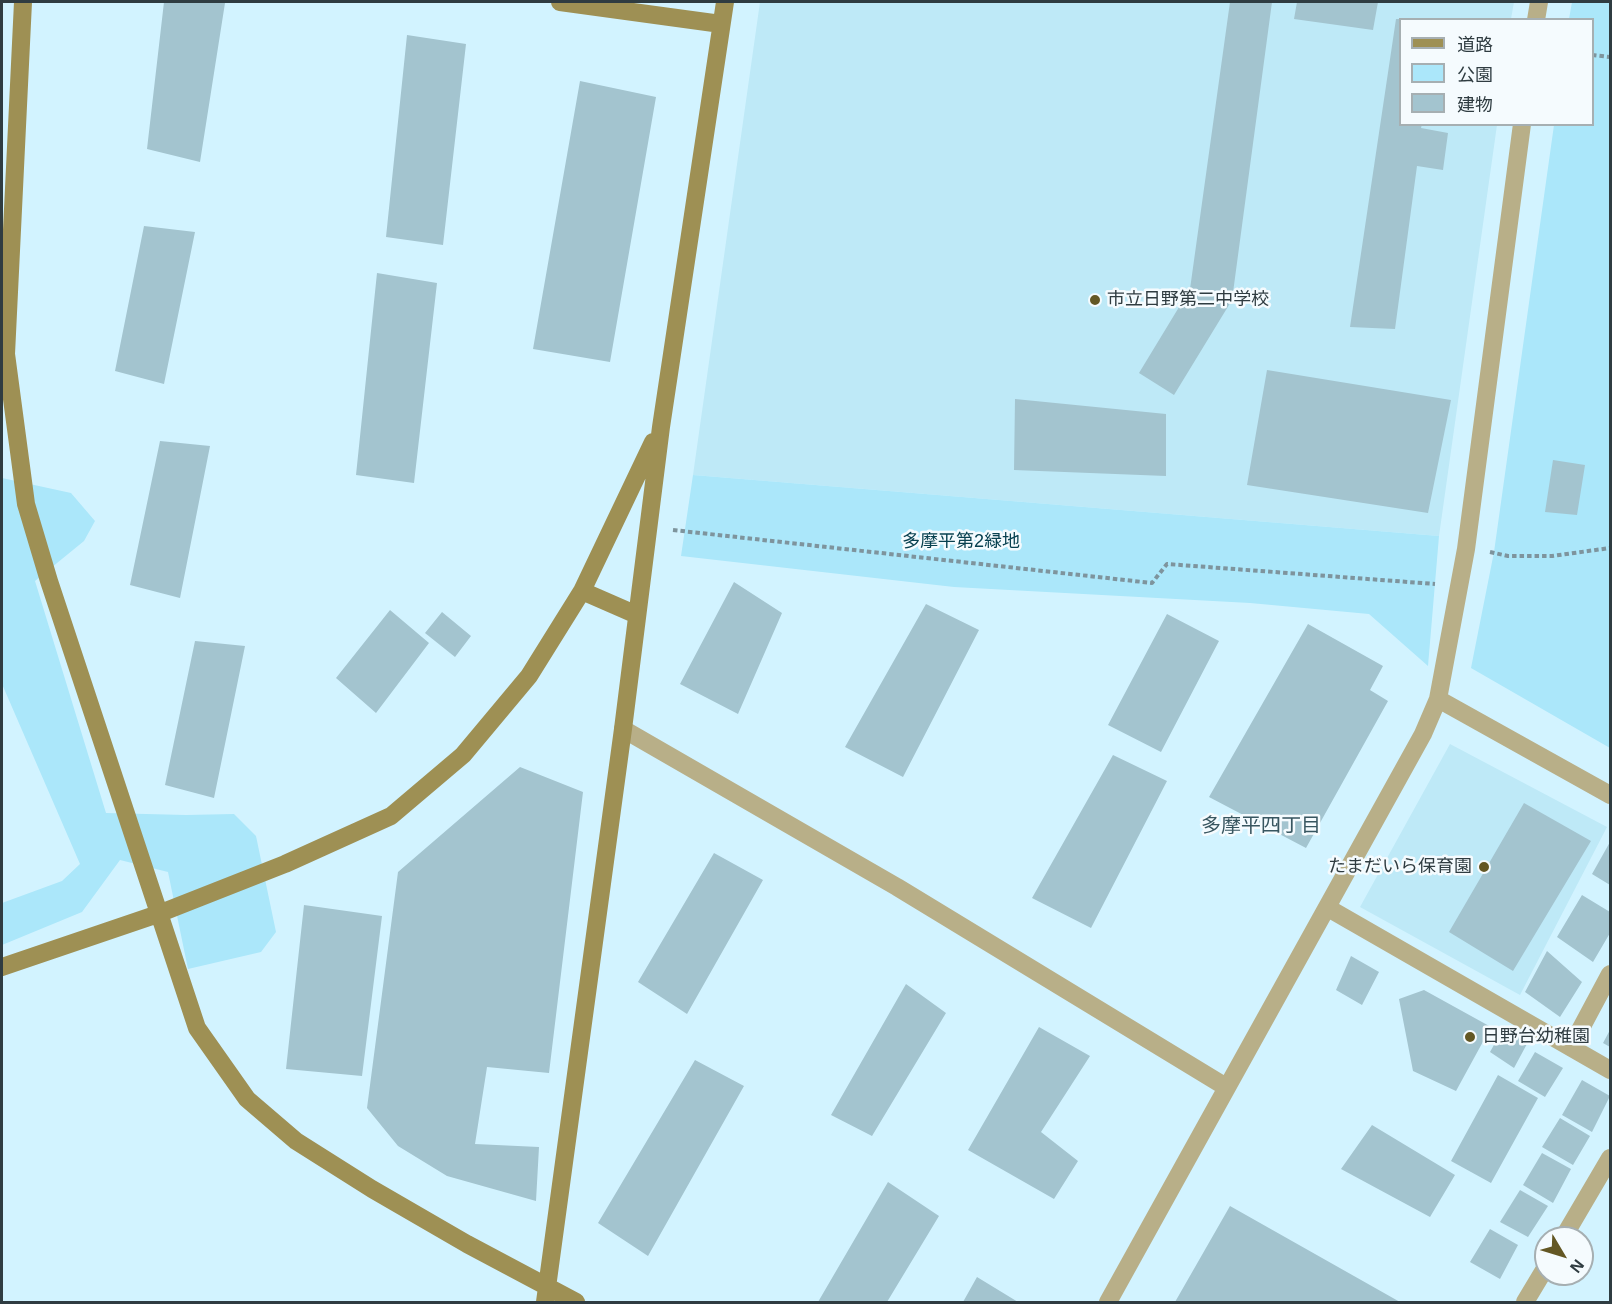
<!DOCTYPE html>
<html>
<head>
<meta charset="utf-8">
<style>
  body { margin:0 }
  #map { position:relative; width:1612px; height:1304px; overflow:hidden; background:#d2f3ff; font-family:Helvetica,"Noto Sans JP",sans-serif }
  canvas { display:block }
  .frame { position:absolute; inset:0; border:3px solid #2f3c41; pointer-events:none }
  .legend { position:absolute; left:1399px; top:18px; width:195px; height:108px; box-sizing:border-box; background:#f5fbfe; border:2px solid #a6afb2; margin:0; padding:8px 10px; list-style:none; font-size:18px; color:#2f3c41 }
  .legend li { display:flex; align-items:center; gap:12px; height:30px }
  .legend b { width:30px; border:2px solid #a6afb2 }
  .north { position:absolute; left:1534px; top:1226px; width:60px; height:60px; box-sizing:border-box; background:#f5fbfe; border:2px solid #a6afb2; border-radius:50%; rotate:128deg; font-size:16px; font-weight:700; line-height:24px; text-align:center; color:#2f3c41 }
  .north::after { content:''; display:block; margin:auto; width:21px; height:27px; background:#635724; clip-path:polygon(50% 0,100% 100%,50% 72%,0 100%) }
</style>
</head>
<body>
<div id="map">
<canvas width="1612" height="1304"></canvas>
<div class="frame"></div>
<ul class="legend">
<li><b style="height:8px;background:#9e9054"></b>道路</li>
<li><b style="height:16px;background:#abe7fa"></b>公園</li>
<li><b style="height:16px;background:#a3c4cf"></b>建物</li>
</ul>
<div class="north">N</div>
</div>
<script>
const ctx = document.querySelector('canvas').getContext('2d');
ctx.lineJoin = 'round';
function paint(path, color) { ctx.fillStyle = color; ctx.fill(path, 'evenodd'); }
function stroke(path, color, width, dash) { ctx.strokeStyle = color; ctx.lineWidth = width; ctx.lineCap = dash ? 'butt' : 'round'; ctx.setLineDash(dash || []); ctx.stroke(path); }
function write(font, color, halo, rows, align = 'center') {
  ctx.font = font + ' Helvetica,"Noto Sans JP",sans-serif'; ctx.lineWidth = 5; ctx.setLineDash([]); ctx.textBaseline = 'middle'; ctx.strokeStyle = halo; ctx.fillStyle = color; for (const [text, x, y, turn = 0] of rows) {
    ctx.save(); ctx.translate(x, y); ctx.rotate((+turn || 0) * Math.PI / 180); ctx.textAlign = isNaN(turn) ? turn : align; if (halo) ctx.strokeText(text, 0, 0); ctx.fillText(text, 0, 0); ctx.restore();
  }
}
paint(new Path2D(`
  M760,2h754l-3,17 -111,1v104l97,1 -58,411 -746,-61z
  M1450,744l157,83 -87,168 -160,-88z`), '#bee9f7');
paint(new Path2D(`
  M1572,2h38v746l-139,-80 23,-116 60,-427 38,-1v-104l-23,-1z
  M693,475l746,61 -11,130 -59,-52 -119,-11 -296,-16 -273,-31z
  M2,478l69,15 24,28 -11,20 -49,40 71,232 80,2 48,-1 22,22 20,96 -15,20 -73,17 -20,-97 -48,-12 -38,52 -80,33v-42l60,-22 18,-17 -78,-180z`), '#abe7fa');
paint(new Path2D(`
  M164,2l61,1 -25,159 -53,-13z
  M1230,2h42l-40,298 -58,95 -35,-22 51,-84z
  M1297,2h81l-5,28 -79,-11z
  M1396,19h4v105h22l-1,4 27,5 -5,37 -26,-4 -22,163 -45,-2z
  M407,35l59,9 -23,201 -57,-8z
  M580,81l76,16 -46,265 -77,-13z
  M144,226l51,6 -31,152 -49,-13z
  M377,273l60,10 -23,200 -58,-8z
  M1267,370l184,30 -23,113 -181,-28z
  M1015,399l151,15v62l-152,-6z
  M160,441l50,5 -30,152 -50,-13z
  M1553,460l32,5 -8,50 -32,-3z
  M734,582l48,31 -44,101 -58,-30z
  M926,604l53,26 -76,147 -58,-30z
  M390,610l39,33 -53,70 -40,-35z
  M442,612l29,24 -16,21 -30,-24z
  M1167,614l52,27 -58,111 -53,-27z
  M1308,624l75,42 -13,24 18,11 -82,147 -97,-51z
  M195,641l50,5 -31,152 -49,-13z
  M1113,755l54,26 -76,147 -59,-30z
  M520,767l63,25 -34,281 -62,-6 -12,77 64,3 -3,54 -89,-25 -49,-30 -31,-38 31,-236z
  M1524,803l67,38 -78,130 -64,-39z
  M1610,842v43l-18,-11z
  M714,853l49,27 -76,134 -49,-32z
  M1582,895l28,17v21l-17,29 -36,-25z
  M304,905l78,11 -20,160 -76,-7z
  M1547,951l35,31 -22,35 -35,-25z
  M1351,956l28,16 -17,33 -26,-15z
  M906,984l40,29 -74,123 -41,-21z
  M1424,990l67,37 -35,64 -43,-20 -14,-72z
  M1039,1027l51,29 -49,76 37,29 -24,38 -86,-49z
  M1504,1027l24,15 -14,26 -24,-16z
  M1610,1030v17l-7,-4z
  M1535,1052l28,16 -18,29 -27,-16z
  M695,1060l49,26 -96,170 -50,-33z
  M1498,1075l40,23 -47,85 -40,-22z
  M1582,1080l28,16 -18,36 -30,-17z
  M1560,1118l30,18 -17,29 -31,-18z
  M1372,1125l83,50 -25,42 -89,-48z
  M1542,1153l29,16 -18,34 -30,-18z
  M888,1182l51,34 -52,86h-69z
  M1520,1190l28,16 -20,31 -28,-15z
  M1230,1206l170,96h-225z
  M1490,1229l28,16 -18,34 -30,-17z
  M977,1277l41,25h-55z`), '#a3c4cf');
stroke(new Path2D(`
  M1592,55l18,2
  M673,530l479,53 15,-19 268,20
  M1490,552l18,4h44l58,-8`), '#7e949d', 4, [4.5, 3]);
stroke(new Path2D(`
  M1571,1047l39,-73`), '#b8af88', 18);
stroke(new Path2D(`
  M1536,20l3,-18
  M1438,699l172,96
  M623,729l274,158 329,200
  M1328,908l282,162
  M1563,1238l47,-80
  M1108,1302l315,-568 15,-35 28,-150 56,-425
  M1525,1302l21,-35`), '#b8af88', 18);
stroke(new Path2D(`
  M23,2l-17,352 20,150 23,77 148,447 50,71 49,42 76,48 95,55 109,58
  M560,2l161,22
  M582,591l55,24
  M2,967l156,-53 127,-50 106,-48 72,-61 66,-79 53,-85 71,-149
  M545,1302l78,-573 38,-302 64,-425`), '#9e9054', 18);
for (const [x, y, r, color] of [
  [1095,300,6,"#635724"],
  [1484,867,6,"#635724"],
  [1470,1037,6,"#635724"]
]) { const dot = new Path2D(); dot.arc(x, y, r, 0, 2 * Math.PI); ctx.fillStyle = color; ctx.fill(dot); stroke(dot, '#f5fbfe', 2); }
write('18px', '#2f3c41', '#f5fbfe', [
  ["市立日野第二中学校",1107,300],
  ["たまだいら保育園",1472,867,"right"],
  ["日野台幼稚園",1482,1037]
], 'left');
write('18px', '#084150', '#f5fbfe', [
  ["多摩平第2緑地",961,542]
]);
write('20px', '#385660', '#f5fbfe', [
  ["多摩平四丁目",1261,826]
]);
</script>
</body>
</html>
